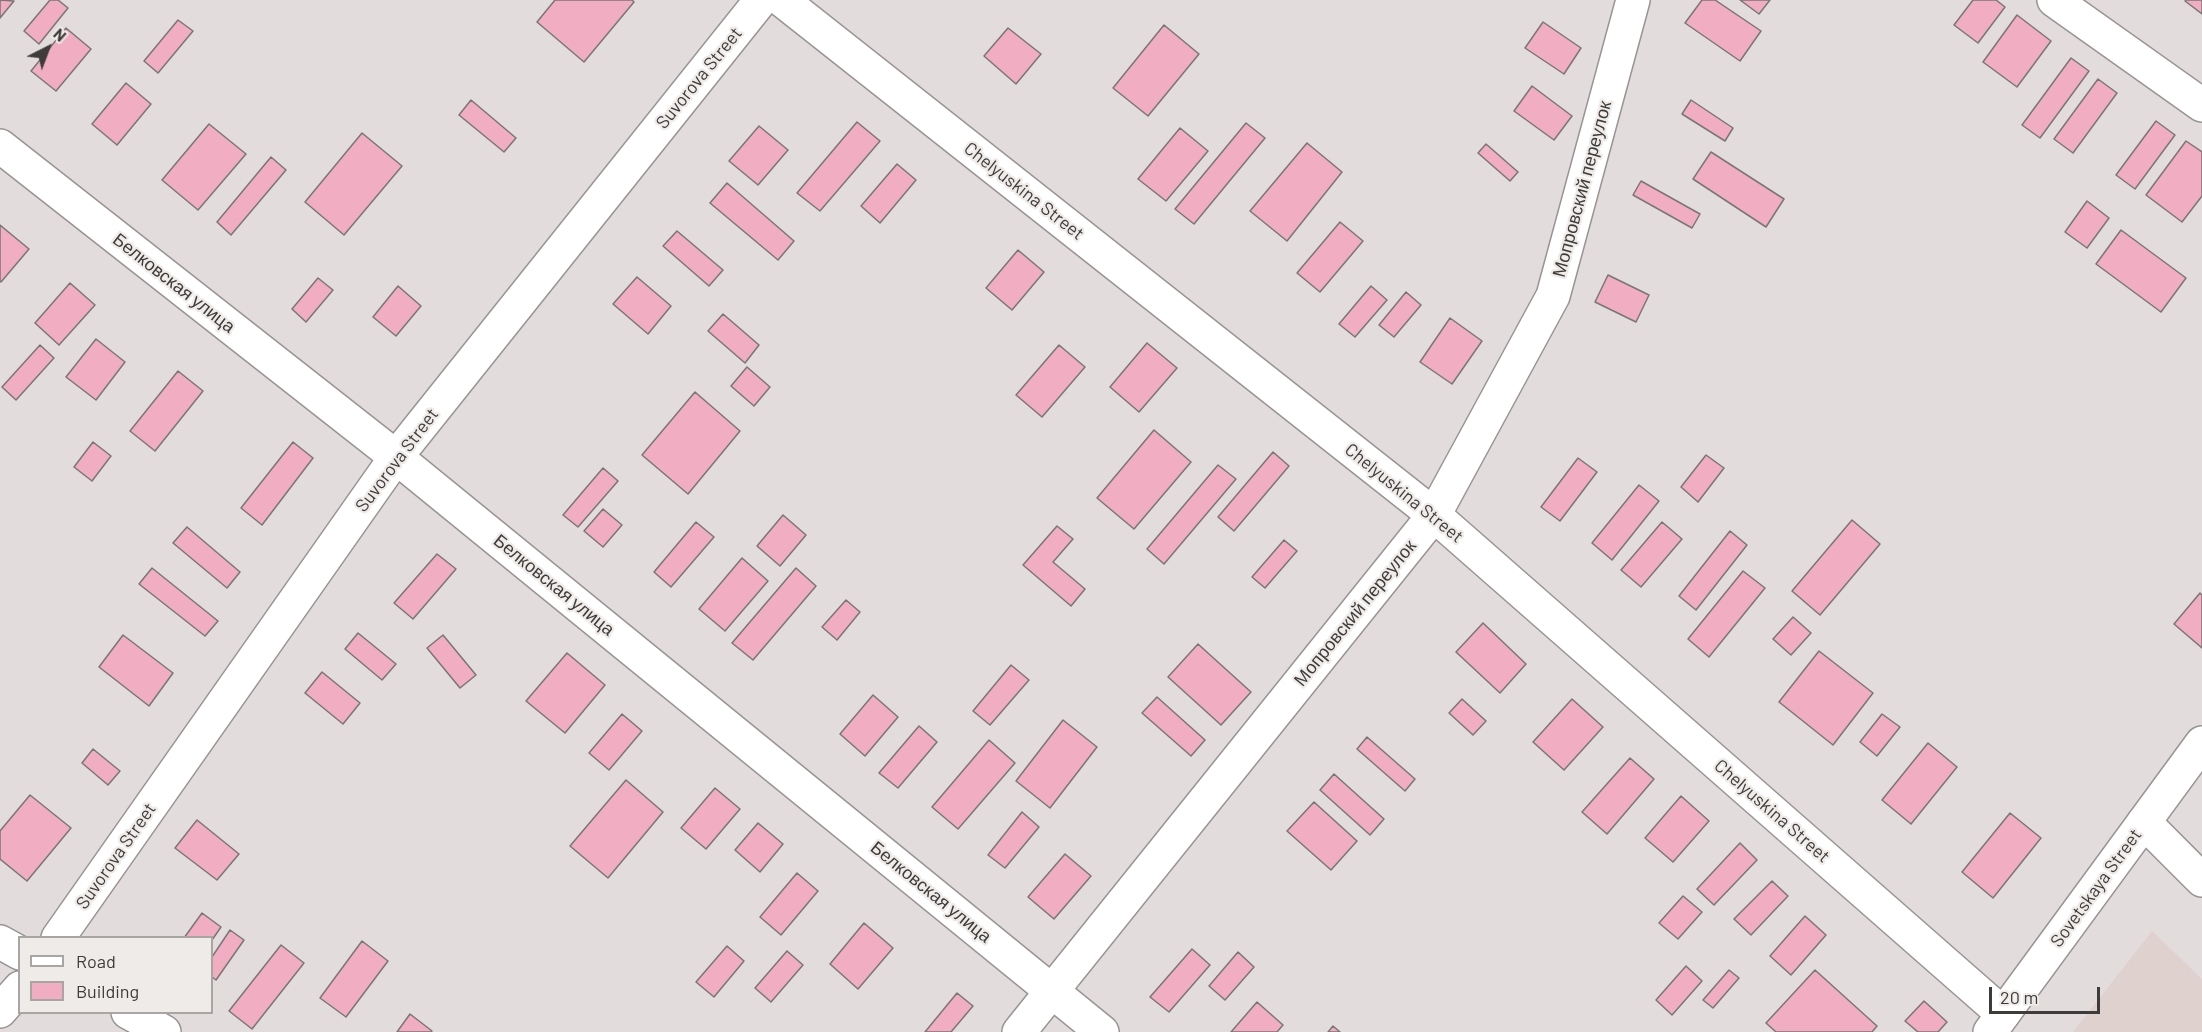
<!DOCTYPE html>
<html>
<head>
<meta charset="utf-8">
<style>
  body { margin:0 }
  #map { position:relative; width:2202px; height:1032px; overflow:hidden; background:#e2dddc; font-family:Barlow,sans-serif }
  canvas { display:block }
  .legend { position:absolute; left:18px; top:936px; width:195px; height:78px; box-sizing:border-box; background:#efebe9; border:2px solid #a8a5a3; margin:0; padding:8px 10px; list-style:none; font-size:18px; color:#3e3c3b }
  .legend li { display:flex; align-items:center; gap:12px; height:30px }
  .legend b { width:30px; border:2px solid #a8a5a3 }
  .north { position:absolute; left:18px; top:18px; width:60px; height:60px; -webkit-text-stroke:4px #efebe9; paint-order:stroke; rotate:42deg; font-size:16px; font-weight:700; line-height:24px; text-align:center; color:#3e3c3b }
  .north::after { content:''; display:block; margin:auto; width:21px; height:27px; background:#3e3c3b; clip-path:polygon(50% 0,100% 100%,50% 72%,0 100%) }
  .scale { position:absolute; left:1989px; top:987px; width:111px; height:27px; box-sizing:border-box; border:3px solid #3e3c3b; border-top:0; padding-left:8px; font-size:18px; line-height:21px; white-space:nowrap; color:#3e3c3b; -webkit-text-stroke:4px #efebe9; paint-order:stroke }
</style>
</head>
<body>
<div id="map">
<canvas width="2202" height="1032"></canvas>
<ul class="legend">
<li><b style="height:8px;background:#fff"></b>Road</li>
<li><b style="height:16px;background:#f1adc2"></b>Building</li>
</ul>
<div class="north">N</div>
<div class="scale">20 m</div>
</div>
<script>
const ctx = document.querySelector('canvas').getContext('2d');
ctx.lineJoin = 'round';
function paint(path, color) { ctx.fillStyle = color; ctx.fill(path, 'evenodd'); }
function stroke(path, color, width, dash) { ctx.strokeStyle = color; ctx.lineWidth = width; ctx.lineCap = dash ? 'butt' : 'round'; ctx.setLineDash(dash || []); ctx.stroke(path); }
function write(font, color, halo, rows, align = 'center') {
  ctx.font = font + ' Barlow,sans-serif'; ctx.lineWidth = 4.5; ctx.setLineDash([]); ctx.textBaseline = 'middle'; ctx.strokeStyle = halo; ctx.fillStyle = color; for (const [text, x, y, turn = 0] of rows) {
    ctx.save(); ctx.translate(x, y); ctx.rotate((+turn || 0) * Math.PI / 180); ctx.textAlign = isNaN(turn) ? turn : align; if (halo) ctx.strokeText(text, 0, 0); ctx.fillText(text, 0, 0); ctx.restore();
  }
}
paint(new Path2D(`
  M2152,931l50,48v53h-129z`), '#dfd1ce');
const building = new Path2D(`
  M0,0l14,1 -14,17z
  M50,0h8l10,8 -29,36 -15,-13z
  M555,0h77l2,2 -50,60 -47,-40z
  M1702,0h13l46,31 -21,30 -55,-38z
  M1740,0h30l-11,14z
  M1973,0h23l9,7 -27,36 -24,-18z
  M2186,0h16v14l-17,-13z
  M2017,15l34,26 -34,46 -34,-25z
  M178,20l15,11 -35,42 -14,-12z
  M1543,22l38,26 -17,26 -39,-26z
  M1164,25l35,29 -51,62 -35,-28z
  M66,28l25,21 -35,42 -25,-20z
  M1008,28l33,26 -25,30 -32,-28z
  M2071,58l18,13 -49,67 -18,-13z
  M2098,79l19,14 -44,60 -19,-14z
  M126,83l25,21 -34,41 -25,-21z
  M1532,86l40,30 -18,24 -40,-29z
  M471,100l45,38 -12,14 -45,-37z
  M1691,100l42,28 -8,13 -43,-27z
  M2156,121l19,14 -40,54 -19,-14z
  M857,122l23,19 -60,70 -23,-18z
  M1246,123l19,15 -71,86 -19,-15z
  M209,124l37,30 -48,56 -36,-30z
  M759,126l29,24 -30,35 -29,-24z
  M1180,128l28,23 -42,50 -28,-22z
  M362,133l40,33 -58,69 -39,-33z
  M2186,141l16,11v44l-20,26 -36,-27z
  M1307,143l35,29 -55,69 -37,-30z
  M1486,144l32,28 -8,9 -32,-28z
  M1711,152l73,47 -18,28 -73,-48z
  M271,157l15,13 -55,65 -14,-13z
  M897,164l19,16 -36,43 -19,-17z
  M1641,181l59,33 -8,14 -59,-33z
  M727,183l67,58 -16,19 -68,-57z
  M2087,201l22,17 -22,30 -22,-16z
  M1340,222l23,19 -43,51 -23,-19z
  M0,225l29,24 -28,33 -1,-1z
  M2121,230l65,48 -25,34 -65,-48z
  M677,231l46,39 -14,16 -46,-40z
  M1018,250l26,22 -32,38 -26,-22z
  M1608,275l41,20 -13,27 -41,-20z
  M637,277l34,29 -23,28 -35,-30z
  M318,278l15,12 -27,32 -14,-13z
  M70,283l25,22 -36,40 -24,-22z
  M398,286l23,20 -25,30 -23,-19z
  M1371,286l16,14 -32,37 -16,-13z
  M1406,292l15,13 -27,32 -15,-12z
  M723,314l36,31 -14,18 -37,-32z
  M1450,318l32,23 -30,43 -32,-22z
  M96,339l29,23 -29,38 -30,-23z
  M1147,343l30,25 -38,44 -29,-25z
  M40,345l14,13 -38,42 -14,-13z
  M1059,345l26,22 -43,50 -26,-22z
  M747,367l23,20 -16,19 -23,-20z
  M178,371l25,20 -48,60 -25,-20z
  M695,392l45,39 -52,63 -46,-39z
  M1154,430l37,32 -57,67 -37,-31z
  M93,442l18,14 -19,25 -18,-14z
  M293,442l20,16 -51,67 -21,-17z
  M1273,452l16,14 -55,65 -16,-14z
  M1706,455l18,13 -26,34 -17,-15z
  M1578,458l19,14 -37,49 -19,-14z
  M1218,465l18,14 -72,85 -17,-15z
  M603,468l15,13 -40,46 -15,-12z
  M1639,485l20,16 -47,59 -20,-17z
  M603,509l19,16 -19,22 -19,-16z
  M783,515l23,20 -26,31 -23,-20z
  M1852,520l28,24 -60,71 -28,-24z
  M696,522l18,15 -43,50 -17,-15z
  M1662,522l20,17 -41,48 -20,-17z
  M1057,526l16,13 -20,23 32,27 -14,17 -48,-41z
  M187,527l53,45 -13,16 -54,-45z
  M1730,531l17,14 -51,65 -17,-14z
  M1284,540l13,11 -32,37 -13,-11z
  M437,554l19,15 -43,50 -19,-16z
  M742,558l26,23 -43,50 -26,-22z
  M152,568l66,53 -13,15 -66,-52z
  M796,568l20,18 -63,74 -21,-17z
  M1743,571l22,17 -56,69 -21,-18z
  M2200,593l2,2v53l-28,-24z
  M846,600l14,12 -23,28 -15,-13z
  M1793,617l18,16 -20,22 -18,-16z
  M1483,623l43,41 -26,29 -44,-41z
  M358,633l38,31 -14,16 -37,-31z
  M123,635l50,38 -24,33 -50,-39z
  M443,635l33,40 -16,13 -33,-40z
  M1198,644l53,48 -30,33 -53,-48z
  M1819,651l54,42 -40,52 -54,-43z
  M567,653l38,32 -40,48 -39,-32z
  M1011,665l18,15 -39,45 -17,-14z
  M322,672l38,31 -17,21 -38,-31z
  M873,695l25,22 -33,39 -25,-22z
  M1157,697l48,43 -14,16 -49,-43z
  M1462,699l24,22 -13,14 -24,-22z
  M1572,699l31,28 -39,43 -31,-28z
  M622,714l20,17 -33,39 -20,-17z
  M1882,714l18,13 -23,29 -17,-14z
  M1063,720l34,27 -47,61 -34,-27z
  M919,726l18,16 -39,46 -19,-15z
  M1367,737l48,42 -10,12 -48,-42z
  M989,740l26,23 -57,66 -26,-22z
  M1928,743l29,24 -46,57 -29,-24z
  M93,749l27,22 -12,14 -26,-22z
  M1630,758l24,21 -47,55 -25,-22z
  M1334,774l50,45 -14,16 -50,-45z
  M626,780l37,32 -55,66 -38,-32z
  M715,788l25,21 -34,40 -25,-21z
  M30,795l41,33 -44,53 -27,-22v-28z
  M1681,796l28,25 -36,41 -28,-24z
  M1314,802l43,39 -26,29 -44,-39z
  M1022,812l17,15 -34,41 -17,-13z
  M2010,813l31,25 -48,60 -31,-26z
  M197,820l42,34 -22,26 -42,-32z
  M758,823l25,21 -23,28 -25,-22z
  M1740,843l17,17 -43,45 -17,-16z
  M1065,854l26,22 -37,43 -26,-22z
  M797,873l21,18 -37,44 -21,-18z
  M1772,881l16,15 -37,39 -17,-16z
  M1683,896l19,16 -24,27 -19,-16z
  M202,913l19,14 -9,13v-2h-28z
  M1805,916l21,19 -35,40 -21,-19z
  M864,923l29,25 -35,41 -28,-25z
  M230,930l14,10 -28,40 -4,-3v-20z
  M362,941l26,20 -42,56 -26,-19z
  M281,945l23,18 -52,66 -23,-18z
  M727,946l17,15 -30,36 -18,-15z
  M1192,949l18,16 -41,47 -19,-15z
  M787,951l16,14 -32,37 -16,-14z
  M1238,952l16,15 -29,33 -16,-14z
  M1686,966l16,15 -30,34 -16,-15z
  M1729,970l10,8 -26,30 -10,-8z
  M1815,970l62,56 -5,6h-96l-10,-9z
  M957,993l16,13 -22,26h-26z
  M1924,1001l23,21 -9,10h-20l-13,-11z
  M1257,1002l26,23 -6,7h-46z
  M410,1014l22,17 -1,1h-34z
  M1333,1026l7,6h-12z`);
paint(building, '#f1adc2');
stroke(building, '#7a7677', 1.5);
const minor = new Path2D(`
  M782,0l652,515 569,499
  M2054,0l148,105
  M0,146l396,311 706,575
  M2144,822l58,58
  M58,938l338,-481 365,-457
  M0,942l20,11
  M0,1011l20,-23
  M128,1012l36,20
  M1019,1032l415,-517 119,-219 80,-296`);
const tertiary = new Path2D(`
  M1990,1032l212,-289`);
stroke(minor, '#999493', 36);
stroke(tertiary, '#999493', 36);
stroke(minor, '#fff', 33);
stroke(tertiary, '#fff', 33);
write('18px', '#3e3c3b', '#efebe9', [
  ["Suvorova Street",699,78,-51],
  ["Мопровский переулок",1582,189,-75],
  ["Chelyuskina Street",1024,191,38],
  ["Белковская улица",174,283,38],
  ["Suvorova Street",397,460,-53],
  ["Chelyuskina Street",1404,493,39],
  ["Белковская улица",554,585,39],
  ["Мопровский переулок",1355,613,-51],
  ["Chelyuskina Street",1772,811,41],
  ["Suvorova Street",116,856,-55],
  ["Sovetskaya Street",2096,888,-54],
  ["Белковская улица",931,892,39]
]);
</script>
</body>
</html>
